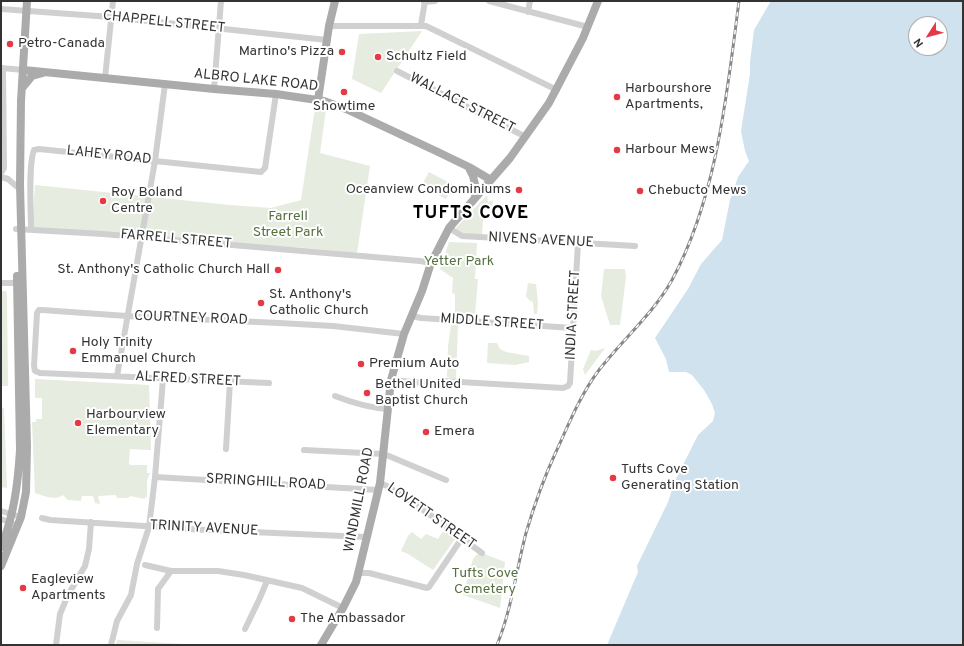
<!DOCTYPE html>
<html>
<head>
<meta charset="utf-8">
<style>
  body { margin:0 }
  #map { position:relative; width:964px; height:646px; overflow:hidden; background:#fff; font-family:Overpass,sans-serif }
  canvas { display:block }
  .frame { position:absolute; inset:0; border:2px solid #333; pointer-events:none }
  .north { position:absolute; left:908px; top:16px; width:40px; height:40px; box-sizing:border-box; background:#fff; border:1px solid #adadad; border-radius:50%; rotate:234deg; font-size:11px; font-weight:700; line-height:16px; text-align:center; color:#333 }
  .north::after { content:''; display:block; margin:auto; width:14px; height:18px; background:#e63946; clip-path:polygon(50% 0,100% 100%,50% 72%,0 100%) }
</style>
</head>
<body>
<div id="map">
<canvas width="964" height="646"></canvas>
<div class="frame"></div>
<div class="north">N</div>
</div>
<script>
const ctx = document.querySelector('canvas').getContext('2d');
ctx.lineJoin = 'round';
function paint(path, color) { ctx.fillStyle = color; ctx.fill(path, 'evenodd'); }
function stroke(path, color, width, dash) { ctx.strokeStyle = color; ctx.lineWidth = width; ctx.lineCap = dash ? 'butt' : 'round'; ctx.setLineDash(dash || []); ctx.stroke(path); }
function write(font, color, halo, rows, align = 'center') {
  ctx.font = font + ' Overpass,sans-serif'; ctx.lineWidth = 4; ctx.setLineDash([]); ctx.textBaseline = 'middle'; ctx.strokeStyle = halo; ctx.fillStyle = color; for (const [text, x, y, turn = 0] of rows) {
    ctx.save(); ctx.translate(x, y); ctx.rotate((+turn || 0) * Math.PI / 180); ctx.textAlign = isNaN(turn) ? turn : align; if (halo) ctx.strokeText(text, 0, 0); ctx.fillText(text, 0, 0); ctx.restore();
  }
}
paint(new Path2D(`
  M422,31l-41,62 -29,-14 7,-45z
  M315,108l11,2 -6,43 50,13 -13,87 -51,-5 -160,-10 -114,-10 3,-43 195,20 41,3 30,-8z
  M429,172l25,13 -8,14 -25,-13z
  M487,195l1,7 5,-2 -1,7h-8l-2,28 -19,-1 -6,-3 -1,-3z
  M449,242l28,1 -2,36h3l-3,36h-2v1l-18,-2v-20l-3,-1 1,-15 -13,-9z
  M604,269h21l1,8 -6,48h-10l-9,-29z
  M528,283l8,1 2,19 -1,11h-3l-1,-12 -4,-2 -3,-4z
  M1,291h5l1,5 1,90h-7z
  M451,325h7l-2,54 -9,-2 1,-31z
  M488,343h9l3,6 6,3 23,4v6l-14,3 -28,-2z
  M605,348l-20,27 -2,-6 8,-19 5,1z
  M35,379l114,6 2,65 -21,-1 -1,14 1,2h17v8h3l-3,7v17h-2v2l-15,-3 -2,2h-11l-1,-3 -18,1 2,8 -5,-1 -2,-7h-11l-1,5 -13,-1 -5,-5c-8,6 -19,1 -28,-2l-3,-71h4v-3h6v-21h-7z
  M1,407l3,1 3,80 -6,-1z
  M445,529l10,10 -22,31 -25,-16 -7,-3 7,-15 4,-4 9,7 5,-5 12,5z
  M479,552l26,10 -5,46 -37,-13 10,-36z
  M117,640l66,4 -1,1h-66z`), '#e6ecdf');
paint(new Path2D(`
  M771,1h192v644h-356l31,-73 -1,-6 31,-64 7,-21 23,-46 15,-14 2,-8 -3,-9 -8,-14 -12,-15 -6,-3h-17l-3,-13 -11,-21 33,-49 13,-25 21,-24 8,-40 8,-23 11,-16 -4,-10 -4,-20 9,-57v-12l4,-32zM916,24h24v24h-24z`), '#cfe2ee');
stroke(new Path2D(`
  M489,1l99,26
  M424,2l11,-1
  M1,9l110,8 216,23
  M528,12l2,-11
  M421,25l4,-24
  M329,26h97l131,64
  M1,68l23,2
  M397,71l129,66
  M105,78l8,-77
  M214,89l7,-88
  M1,173l3,-5 -1,-100
  M1,177l7,2 8,7
  M449,228l13,8 173,10
  M16,229l87,5 317,27 11,2
  M31,229c0,-17 -3,-64 3,-79l5,-1 222,23 4,-4 11,-74
  M1,283h19
  M412,316l9,2 152,10
  M117,376l38,-215 10,-77
  M391,380l44,4 8,-3 120,7 5,-2 2,-3 8,-140
  M269,383l-229,-10 -5,-2 -1,-5 3,-53 2,-3h3l85,6 152,7 54,3 71,8
  M335,396c18,7 35,12 53,13
  M226,449l4,-67
  M304,450l80,4 62,26
  M155,477l223,13
  M380,483l7,3 42,28 53,39
  M1,511l20,6
  M42,518l8,2 156,10 160,7
  M1,519l11,4
  M145,565l26,6h47l26,4 58,13 41,20
  M358,573h11l58,15 2,-1 33,-49
  M157,628l1,-39 13,-18
  M245,629l14,-29 8,-19
  M56,645l4,-31 8,-19 17,-29 4,-17 2,-27
  M111,645l6,-24 14,-26 6,-31 12,-37 6,-50 8,-98`), '#d0d0d0', 6);
stroke(new Path2D(`
  M24,70l190,19 62,5 48,7 22,8 92,43 31,15 22,13
  M23,87l9,-11 11,-3
  M318,100l11,-74 6,-25
  M469,168c6,10 7,18 6,30
  M1,547c13,-31 17,-64 19,-97l-3,-174
  M1,566l20,-49 5,-25 1,-46 -7,-261 1,-84 6,-100
  M321,645l22,-37 13,-26 24,-99 11,-103 13,-46 18,-43 9,-28 18,-35 61,-70 39,-55 34,-65 15,-37`), '#ababab', 8);
const rail = new Path2D(`
  M497,645c15,-37 19,-74 29,-112 8,-27 17,-53 29,-79 13,-28 25,-59 44,-84 24,-31 54,-56 73,-90 45,-83 55,-187 67,-279`);
stroke(rail, '#888', 3);
stroke(rail, '#fff', 1.5, [4.5]);
for (const [x, y, r, color] of [
  [10,44,4,"#e63946"],
  [342,52,4,"#e63946"],
  [378,57,4,"#e63946"],
  [344,92,4,"#e63946"],
  [617,97,4,"#e63946"],
  [617,150,4,"#e63946"],
  [519,190,4,"#e63946"],
  [640,191,4,"#e63946"],
  [103,201,4,"#e63946"],
  [278,270,4,"#e63946"],
  [261,303,4,"#e63946"],
  [73,351,4,"#e63946"],
  [361,364,4,"#e63946"],
  [367,393,4,"#e63946"],
  [78,423,4,"#e63946"],
  [426,432,4,"#e63946"],
  [613,478,4,"#e63946"],
  [23,588,4,"#e63946"],
  [292,619,4,"#e63946"]
]) { const dot = new Path2D(); dot.arc(x, y, r, 0, 2 * Math.PI); ctx.fillStyle = color; ctx.fill(dot); stroke(dot, '#fff', 1.5); }
write('14px', '#333', '#fff', [
  ["CHAPPELL STREET",164,23,6],
  ["ALBRO LAKE ROAD",256,81,6],
  ["WALLACE STREET",462,104,27],
  ["LAHEY ROAD",109,156,6],
  ["FARRELL STREET",176,240,5],
  ["NIVENS AVENUE",541,241,3],
  ["INDIA STREET",574,315,-87],
  ["COURTNEY ROAD",191,319,2],
  ["MIDDLE STREET",492,323,4],
  ["ALFRED STREET",188,380,3],
  ["SPRINGHILL ROAD",266,483,3],
  ["WINDMILL ROAD",360,500,-79],
  ["LOVETT STREET",431,517,35],
  ["TRINITY AVENUE",204,529,3]
]);
write('14px', '#333', '#fff', [
  ["Petro-Canada",18,44],
  ["Martino's Pizza",334,52,"right"],
  ["Schultz Field",386,57],
  ["Harbourshore",625,89],
  ["Apartments,",625,105],
  ["Showtime",344,107,"center"],
  ["Harbour Mews",625,150],
  ["Oceanview Condominiums",511,190,"right"],
  ["Chebucto Mews",648,191],
  ["Roy Boland",111,193],
  ["Centre",111,209],
  ["St. Anthony's Catholic Church Hall",270,270,"right"],
  ["St. Anthony's",269,295],
  ["Catholic Church",269,311],
  ["Holy Trinity",81,343],
  ["Emmanuel Church",81,359],
  ["Premium Auto",369,364],
  ["Bethel United",375,385],
  ["Baptist Church",375,401],
  ["Harbourview",86,415],
  ["Elementary",86,431],
  ["Emera",434,432],
  ["Tufts Cove",621,470],
  ["Generating Station",621,486],
  ["Eagleview",31,580],
  ["Apartments",31,596],
  ["The Ambassador",300,619]
], 'left');
write('14px', '#56703f', '#fff', [
  ["Farrell",288,217],
  ["Street Park",288,233],
  ["Yetter Park",459,262],
  ["Tufts Cove",485,574],
  ["Cemetery",485,590]
]);
ctx.letterSpacing = '1px';
write('bold 18px', '#000', '#fff', [
  ["TUFTS COVE",471,214]
]);
ctx.letterSpacing = '0px';
</script>
</body>
</html>
